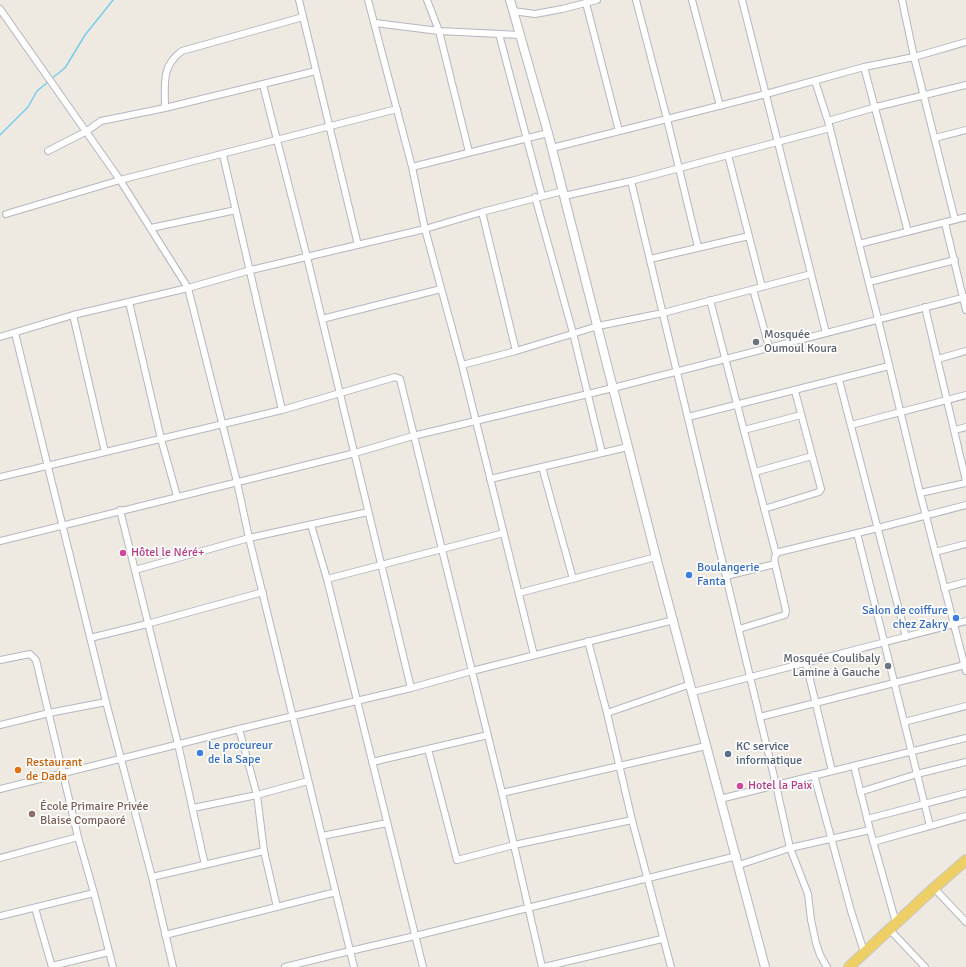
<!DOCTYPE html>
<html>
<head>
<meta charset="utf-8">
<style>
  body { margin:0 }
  canvas { display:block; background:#eee9e1 }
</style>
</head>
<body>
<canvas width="966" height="967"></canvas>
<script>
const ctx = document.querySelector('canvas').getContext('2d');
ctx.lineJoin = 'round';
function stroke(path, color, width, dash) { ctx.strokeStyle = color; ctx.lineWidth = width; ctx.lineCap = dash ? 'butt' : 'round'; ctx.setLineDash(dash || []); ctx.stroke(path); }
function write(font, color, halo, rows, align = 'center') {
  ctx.font = font + ' Signika,sans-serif'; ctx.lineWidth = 3.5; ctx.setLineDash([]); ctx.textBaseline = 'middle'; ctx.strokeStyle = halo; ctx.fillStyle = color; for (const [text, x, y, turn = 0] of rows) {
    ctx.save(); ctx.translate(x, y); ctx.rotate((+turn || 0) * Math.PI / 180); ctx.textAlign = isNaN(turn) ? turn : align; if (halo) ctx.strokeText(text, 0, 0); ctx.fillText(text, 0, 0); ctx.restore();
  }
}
stroke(new Path2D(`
  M51,79l14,-11 20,-33 28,-35
  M0,135l28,-28 9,-16 11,-9`), '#77cded', 1.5);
const minor = new Path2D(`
  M299,0l59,245
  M368,0l44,167 13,62 37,136 72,290
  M427,0l12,31 30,121
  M636,0l31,119 31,128
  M692,0l28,106
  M742,0l84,333
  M902,0l12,57 41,163
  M586,3l33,128
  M0,9l120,171 68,108 49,194 12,56 105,429
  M513,11l22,3 27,-5 35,-9
  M375,23l64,8 81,4
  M499,34l43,162
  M864,67l44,165
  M815,81l13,40 50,198 42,174 46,178
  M263,85l44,172 104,431
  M165,108c0,-24 -4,-42 17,-57l121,-34
  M828,121l48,-14 90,-22
  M935,138l31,-8
  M552,148l214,-54 98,-27 50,-10 52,-15
  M48,151l39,-20 14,-10 64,-13 151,-37
  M223,155l59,255
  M728,155l34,132
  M412,167l136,-34
  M631,181l145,604 14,63 18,46 3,26 5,23 4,12 7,12
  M564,196l67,-15 199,-53
  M535,197l38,136 29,120
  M482,212l34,139
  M6,214l114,-34 277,-71
  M945,223l21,87
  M151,228l85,-18
  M859,244l107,-27
  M650,259l99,-23
  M869,282l86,-22
  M753,289l16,58
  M710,300l66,254
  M129,302l32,137 16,57
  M925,307l41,174
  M73,315l32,137
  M322,319l119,-30
  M15,333l91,369 46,175 21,90
  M0,337l73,-22 115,-27 63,-18 174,-41 57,-17 81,-21
  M938,359l28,-8
  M462,365l54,-14 82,-25 65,-13 148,-39
  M839,380l67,257
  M688,417l201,-51
  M851,425l115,-30
  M744,430l57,-15
  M955,430l11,-3
  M542,467l31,112
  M755,472l57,-16
  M0,477l282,-67 113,-33 5,2 102,414 40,174
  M490,479l138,-32
  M920,493l46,-10
  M764,509l55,-17 2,-3 -26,-98
  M120,510l58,234 27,121
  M311,525l16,54 96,388
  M857,533l73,293
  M0,541l355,-88 58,-17 200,-48 353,-91
  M935,552l31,-8
  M135,570l114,-32 119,-26
  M726,576l49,-12c-1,-5 -1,-9 4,-12l99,-24 88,-23
  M327,579l177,-46
  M944,588l22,-6
  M519,593l137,-36
  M739,629l46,-14 1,-4 -1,-5 -10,-42
  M90,638l57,-14 116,-32
  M588,641l19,72 25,107 39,147
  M0,660l30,-6 6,6 42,177 16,56 19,74
  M806,663l26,108
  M693,692l273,-71
  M607,713l84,-29
  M760,717l205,-52
  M904,722l62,-16
  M0,725l49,-12 57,-11
  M239,729l18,66 7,56 13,56
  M428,749l29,111 57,-15 118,-25
  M372,762l116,-27
  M854,766l16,64 26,93
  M814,775l37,136 13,41
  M0,789l239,-60 172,-41 61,-17 202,-51
  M860,792l57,-18 49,-12
  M502,793l204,-47
  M720,799l246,-61
  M193,808l64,-13 51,-14
  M867,819l99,-26
  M322,836l65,-13
  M873,842l93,-26
  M0,858l78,-21
  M739,865l51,-17 80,-18
  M152,877l112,-26
  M934,888l32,34
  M35,908l17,59
  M0,916l94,-23
  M890,930l35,37
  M165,935l171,-43
  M52,966l57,-14
  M285,967l65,-16 65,-15 322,-80
  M544,967l118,-28`);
const tertiary = new Path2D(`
  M510,0l38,133 108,424 109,410`);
const primary = new Path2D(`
  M849,967l85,-79 32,-28`);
stroke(minor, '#b4b7c0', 8);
stroke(tertiary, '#b4b7c0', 10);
stroke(primary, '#c9c9c9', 12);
stroke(minor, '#fff', 6);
stroke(tertiary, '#fff', 8);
stroke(primary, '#eecf66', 10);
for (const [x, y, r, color] of [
  [756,342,4,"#6b7280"],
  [123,553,4,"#d1479c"],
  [689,575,4,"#3f7fe0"],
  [956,618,4,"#3f7fe0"],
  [888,666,4,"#6b7280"],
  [200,753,4,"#3f7fe0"],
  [728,754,4,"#5c6f8a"],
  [18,770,4,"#e8710a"],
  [740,786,4,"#d1479c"],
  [32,814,4,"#8d6e63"]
]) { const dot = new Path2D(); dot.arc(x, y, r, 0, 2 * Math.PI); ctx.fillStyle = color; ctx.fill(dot); stroke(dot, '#fff', 1.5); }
write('12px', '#5b616d', '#fff', [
  ["Mosquée",764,335],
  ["Oumoul Koura",764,349],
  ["Mosquée Coulibaly",880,659,"right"],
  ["Lamine à Gauche",880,673,"right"]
], 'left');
write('12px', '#b23c85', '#fff', [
  ["Hôtel le Néré+",131,553],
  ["Hotel la Paix",748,786]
], 'left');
write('12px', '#366cbe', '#fff', [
  ["Boulangerie",697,568],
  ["Fanta",697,582],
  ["Salon de coiffure",948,611,"right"],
  ["chez Zakry",948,625,"right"],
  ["Le procureur",208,746],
  ["de la Sape",208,760]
], 'left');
write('12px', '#4e5e75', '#fff', [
  ["KC service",736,747],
  ["informatique",736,761]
], 'left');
write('12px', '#c56008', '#fff', [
  ["Restaurant",26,763],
  ["de Dada",26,777]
], 'left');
write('12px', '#785e54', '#fff', [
  ["École Primaire Privée",40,807],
  ["Blaise Compaoré",40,821]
], 'left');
</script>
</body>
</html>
